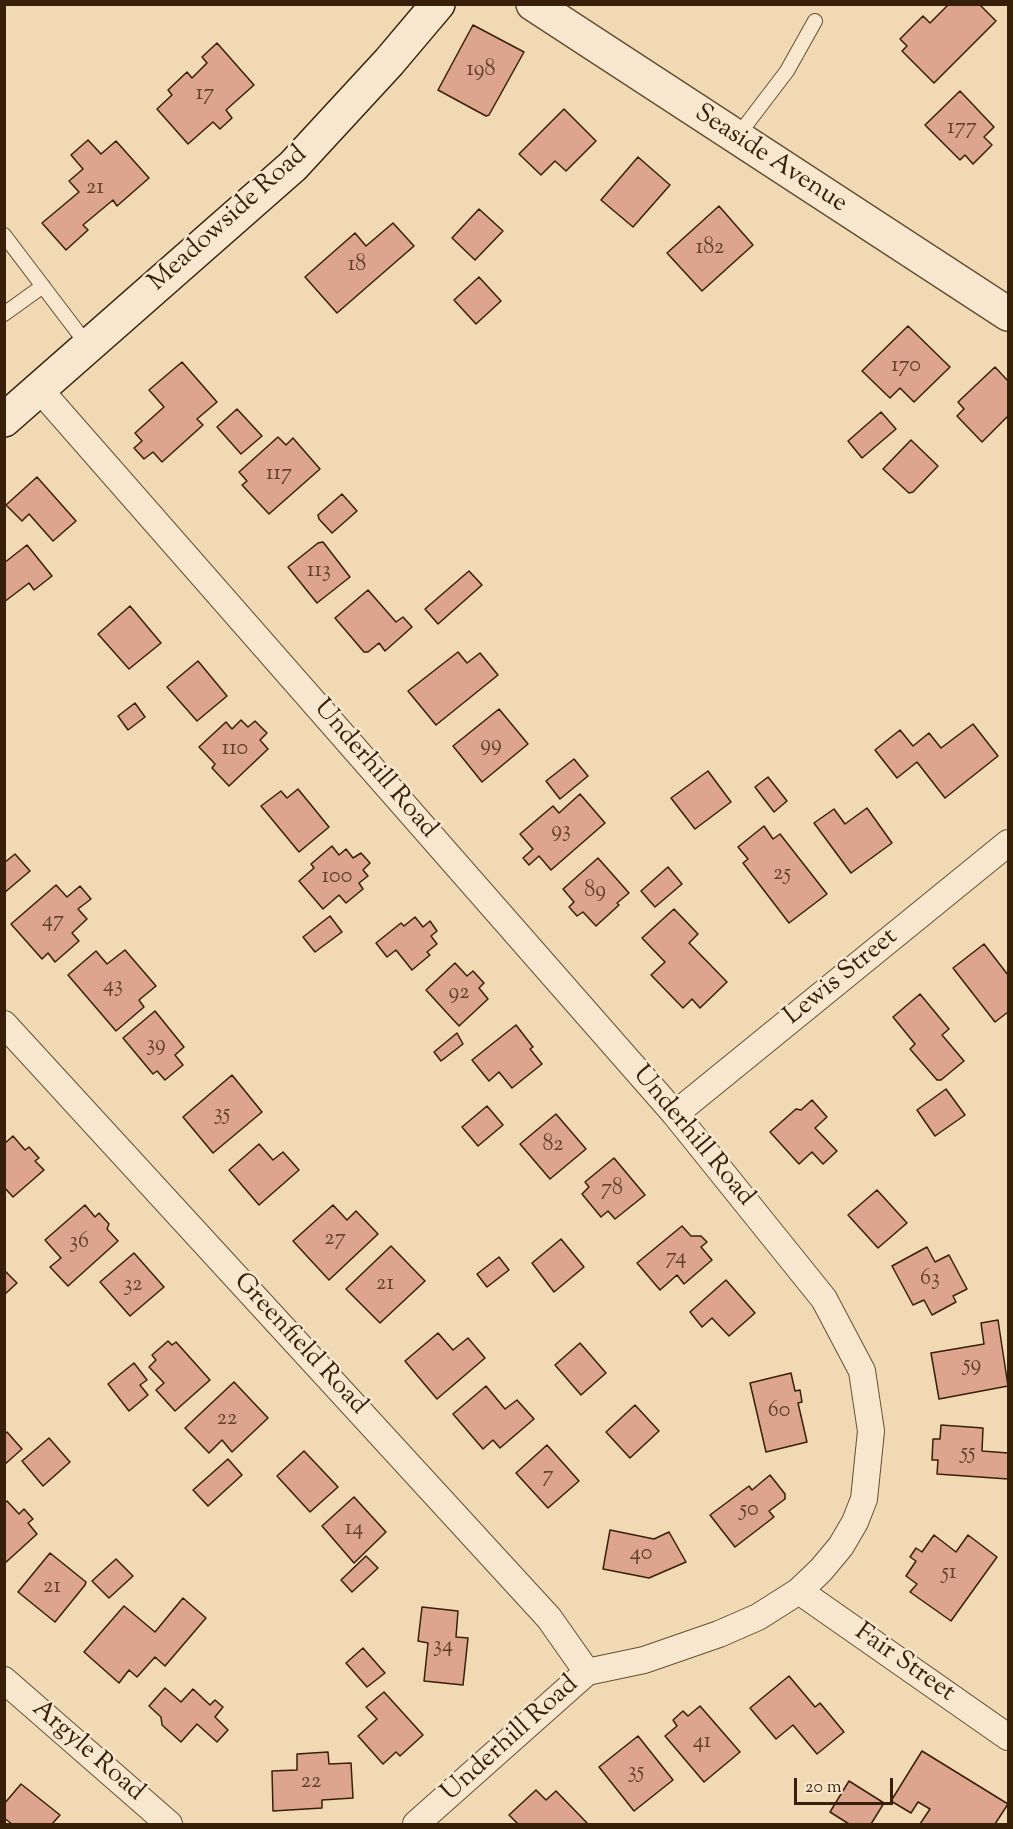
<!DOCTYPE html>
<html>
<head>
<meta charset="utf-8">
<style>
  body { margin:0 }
  #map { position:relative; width:1013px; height:1829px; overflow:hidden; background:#f1dab3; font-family:"Sorts Mill Goudy",serif }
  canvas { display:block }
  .frame { position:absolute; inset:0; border:6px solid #381f09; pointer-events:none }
  .scale { position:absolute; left:794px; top:1778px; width:99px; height:27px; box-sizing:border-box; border:3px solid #381f09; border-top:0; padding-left:8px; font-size:18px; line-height:21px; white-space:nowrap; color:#381f09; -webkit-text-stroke:4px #f6e7ce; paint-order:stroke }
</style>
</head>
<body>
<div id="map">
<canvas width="1013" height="1829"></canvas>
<div class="frame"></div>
<div class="scale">20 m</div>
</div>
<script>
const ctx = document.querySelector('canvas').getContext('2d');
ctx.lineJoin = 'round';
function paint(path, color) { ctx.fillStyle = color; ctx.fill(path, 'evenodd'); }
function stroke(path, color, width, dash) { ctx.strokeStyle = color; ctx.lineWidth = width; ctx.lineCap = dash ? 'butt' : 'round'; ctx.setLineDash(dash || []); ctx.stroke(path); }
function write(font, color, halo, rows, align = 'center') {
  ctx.font = font + ' "Sorts Mill Goudy",serif'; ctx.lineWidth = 5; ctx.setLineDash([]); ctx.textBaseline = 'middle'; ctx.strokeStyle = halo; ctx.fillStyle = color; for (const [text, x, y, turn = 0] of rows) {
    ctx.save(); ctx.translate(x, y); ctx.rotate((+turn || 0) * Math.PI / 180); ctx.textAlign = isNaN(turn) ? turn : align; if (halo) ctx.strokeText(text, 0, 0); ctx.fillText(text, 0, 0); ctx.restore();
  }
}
const building = new Path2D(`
  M949,4h30l17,17 -62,62 -32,-32 5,-5 -7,-7 23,-23 7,7z
  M473,25l51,27 -35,63 -3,1 -48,-26z
  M217,43l37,42 -28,25 6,8 -12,11 -7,-7 -25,22 -31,-35 15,-14 -4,-5 19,-18 5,6 15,-15 -5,-6z
  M960,91l34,36 -10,10 8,8 -19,19 -8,-9 -5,5 -35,-35z
  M564,109l32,32 -30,30 -11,-10 -14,14 -22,-21z
  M88,140l13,14 15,-13 33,37 -32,28 -4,-6 -30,25 5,5 -22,20 -24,-27 37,-31 -10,-11 14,-12 -12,-14z
  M638,157l32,28 -37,42 -32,-27z
  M719,206l34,39 -51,46 -35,-38z
  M479,209l24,22 -28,29 -23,-22z
  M393,223l21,23 -77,67 -32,-36 50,-44 11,13z
  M479,277l22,24 -25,23 -22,-24z
  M908,326l42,41 -36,35 -14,-14 -10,10 -28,-27z
  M182,362l35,40 -20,17 6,6 -41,37 -9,-10 -9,7 -10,-11 8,-7 -7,-8 29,-26 -15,-17z
  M995,367l13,14v35l-26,26 -25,-26 7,-7 -6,-7z
  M237,409l25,27 -21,18 -24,-27z
  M881,412l15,17 -34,29 -14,-17z
  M278,437l8,8 7,-7 27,31 -51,45 -27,-29 5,-4 -8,-9z
  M911,440l27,26 -25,26 -4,1 -26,-24z
  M37,477l39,44 -23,20 -24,-27 -7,7 -16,-16z
  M342,494l15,17 -25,22 -13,-14 -1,-4z
  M323,542l27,35 -33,26 -29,-36 30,-24z
  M27,545l25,31 -18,14 -5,-7 -25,19v-39z
  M469,571l13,14 -44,39 -13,-15z
  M368,590l28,32 7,-5 9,10 -27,24 -6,-8 -11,9h-4l-29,-34z
  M130,606l31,37 -32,26 -31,-35z
  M458,652l9,11 13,-10 18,22 -62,50 -28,-34z
  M198,661l29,35 -30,25 -30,-34z
  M135,703l10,14 -17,13 -10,-14z
  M499,709l29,35 -46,38 -29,-36z
  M241,720l7,7 7,-6 12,12 -7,7 8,9 -39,37 -17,-18 3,-4 -16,-17 27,-25 6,7z
  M973,724l25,32 -53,42 -28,-36 -20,16 -22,-28 25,-20 13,16 16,-13 12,15z
  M574,759l14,17 -28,23 -14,-18z
  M708,771l23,31 -36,27 -24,-31z
  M768,777l19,24 -13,11 -19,-25z
  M298,789l31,38 -30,25 -38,-46 20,-15 6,7z
  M580,794l25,29 -54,47 -12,-14 -10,9 -6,-7 10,-9 -13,-15 33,-28 6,7z
  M867,808l25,35 -41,30 -37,-50 20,-14 11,15z
  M764,826l9,13 7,-5 47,60 -38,29 -46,-60 5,-4 -10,-12z
  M332,846l7,9 7,-6 7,9 8,-5 9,10 -7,7 5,6 -9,7 4,6 -17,14 -7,-8 -16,14 -24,-28 15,-13 -3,-4z
  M15,854l15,17 -26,22v-30z
  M598,858l31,35 -12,10 2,2 -23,21 -13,-14 -6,4 -8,-9 5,-5 -11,-13z
  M668,867l14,17 -27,23 -14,-16z
  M56,885l11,12 13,-11 11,13 -13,10 9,10 -15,14 7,8 -24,21 -7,-9 -6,6 -31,-35z
  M674,909l24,25 -9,9 38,39 -27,26 -8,-9 -9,9 -32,-33 14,-13 -23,-24z
  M330,916l12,16 -27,20 -12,-15z
  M415,917l8,10 7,-6 7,10 -6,5 6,8 -10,8 3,3 -18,15 -16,-20 -9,7 -11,-14 25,-20 3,3z
  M984,944l24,31v37l-13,10 -42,-54z
  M125,950l31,36 -17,14 5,7 -28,24 -48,-56 28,-24 11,13z
  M455,963l12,13 6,-5 11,12 -5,5 9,11 -29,27 -33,-36z
  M920,994l29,35 -7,6 22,26 -23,19h-4l-27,-31 5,-5 -22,-27z
  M155,1011l29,36 -9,8 8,10 -18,15 -8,-9 -4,3 -30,-36z
  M516,1025l17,22 -3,2 12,15 -30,24 -13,-16 -10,9 -17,-21z
  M457,1033l6,11 -22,17 -7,-9z
  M232,1075l30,37 -49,41 -30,-36z
  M946,1089l19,26 -30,21 -18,-26z
  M812,1100l15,17 -12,11 22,23 -14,13 -11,-12 -13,12 -29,-32 26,-23 5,1z
  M487,1106l16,19 -25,21 -16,-19z
  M556,1114l30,35 -36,30 -30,-35z
  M13,1136l12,14 4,-3 10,11 -4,3 9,9 -31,27 -9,-10v-43z
  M259,1144l14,16 10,-8 16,18 -40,35 -30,-35z
  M614,1158l31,37 -30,24 -7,-8 -7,6 -19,-23 7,-7 -4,-5z
  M877,1190l30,33 -29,25 -30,-33z
  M85,1205l10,12 4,-4 10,11 -2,5 11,12 -50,45 -18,-19 11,-9 -16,-18z
  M333,1205l14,15 9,-9 22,23 -49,46 -36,-39z
  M682,1226l9,10h10l6,6 -6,5 11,13 -28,24 -7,-9 -17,15 -23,-27z
  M561,1239l23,28 -30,25 -22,-29z
  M391,1246l34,35 -45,42 -34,-34z
  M927,1247l8,15 14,-7 18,34 -14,7 3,6 -24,13 -8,-15 -11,5 -21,-39z
  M134,1253l30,34 -34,29 -30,-34z
  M499,1257l10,13 -22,17 -10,-13z
  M4,1270l13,13 -13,12z
  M726,1280l29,33 -26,23 -17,-18 -10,9 -12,-15z
  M998,1320l10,66 -69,13 -8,-46 53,-9 -3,-21z
  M438,1333l15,17 15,-12 17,20 -48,41 -32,-38z
  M168,1341l4,4 4,-3 34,38 -35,31 -19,-21 8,-7 -15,-16 7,-7 -4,-5z
  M580,1343l26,30 -25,22 -26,-30z
  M134,1363l13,17 -7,5 8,10 -19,16 -21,-27z
  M791,1373l4,18 5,-1 2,12 -4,1 9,39 -41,10 -16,-69z
  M234,1382l34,36 -36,34 -10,-12 -13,13 -24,-25z
  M486,1386l19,23 12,-9 17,19 -34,29 -7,-8 -10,9 -30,-35z
  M635,1405l24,26 -29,27 -24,-26z
  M941,1425l42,3 -1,23 26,2v26l-71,-5 1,-14h-6l1,-21h7z
  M7,1432l15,17 -18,16v-31z
  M49,1438l21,24 -27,24 -21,-25z
  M547,1445l32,36 -31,27 -32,-35z
  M304,1451l34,36 -28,25 -33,-36z
  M228,1459l14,16 -34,31 -15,-16z
  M770,1475l15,19v5l-16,12 5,6 -39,30 -25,-32 39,-29 3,4z
  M354,1497l32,35 -32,31 -32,-37z
  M7,1501l12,13 5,-5 9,10 -5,4 9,11 -33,30v-61z
  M610,1530l44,9 15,-7 17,30 -37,16 -46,-9z
  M934,1535l22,17 12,-17 29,22 -46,64 -41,-29 7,-8 -11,-8 10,-15 -6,-4 6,-9 6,4z
  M50,1553l36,29 -1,3 -30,37 -37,-30z
  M366,1556l12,12 -26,24 -11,-12z
  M116,1559l17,17 -24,22 -17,-17z
  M183,1598l23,20 -41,48 -10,-9 -18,20 -8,-7 -10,13 -35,-31 40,-46 31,26z
  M422,1607l36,4 -2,26 12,1 -5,47 -39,-4 4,-38 -10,-2z
  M363,1648l22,25 -18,14 -21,-24z
  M789,1676l26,31 5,-4 24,29 -27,22 -24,-29 -17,14 -26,-31z
  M165,1688l16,14 12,-13 17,16 5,-5 8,7 -8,10 13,13 -11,12 -20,-18 -16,18 -19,-17 -1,-8 -12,-11z
  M384,1692l39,43 -23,21 -4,-4 -13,12 -25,-28 19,-17 -11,-12z
  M700,1706l40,46 -36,30 -39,-46 12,-10 -4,-6 10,-9 5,5z
  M638,1736l35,44 -39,31 -35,-44z
  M922,1751l86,53 -13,20h-75l10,-15 -12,-7 -7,11 -20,-12z
  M328,1752l1,12 22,-1 2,35 -31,2v8l-49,3 -1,-40 25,-1v-16z
  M849,1781l35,22 -13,21h-22l-19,-12z
  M21,1784l39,31 -8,9h-40l-8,-6v-14z
  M536,1790l10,10 10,-9 32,33h-70l-9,-9z`);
paint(building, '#dda58e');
stroke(building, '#381f09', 1.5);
const service = new Path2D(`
  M736,138l51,-67 28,-50
  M4,235l85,112
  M4,314l39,-28`);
const minor = new Path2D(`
  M40,390l635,724 149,185 38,72 9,60 -7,68 -9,23 -14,24 -20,24 -22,21 -41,26 -39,17 -75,26 -57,12 -171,152
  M4,1024l545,594 38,54
  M675,1114l333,-271
  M799,1591l209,146
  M4,1680l165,144`);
const tertiary = new Path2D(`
  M533,4l475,310`);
const secondary = new Path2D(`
  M4,420l289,-254 96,-104 49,-58`);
stroke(service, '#664e34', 16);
stroke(minor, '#664e34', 28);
stroke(tertiary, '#664e34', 36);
stroke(secondary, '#381f09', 36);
stroke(service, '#f6e7ce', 14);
stroke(minor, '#f6e7ce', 26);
stroke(tertiary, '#f6e7ce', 33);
stroke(secondary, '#f6e7ce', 33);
write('22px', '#61402a', null, [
  ["198",481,71],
  ["17",205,95],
  ["177",962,129],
  ["21",95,189],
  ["182",710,249],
  ["18",357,266],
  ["170",906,367],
  ["117",279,475],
  ["113",319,572],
  ["99",491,746],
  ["110",235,750],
  ["93",561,832],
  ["25",782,875],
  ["100",337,878],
  ["89",595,892],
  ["47",53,922],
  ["43",113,987],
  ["92",459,994],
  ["39",156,1046],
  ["35",222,1115],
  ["82",553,1146],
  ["78",612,1190],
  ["27",335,1240],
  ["36",79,1243],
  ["74",676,1259],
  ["63",930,1280],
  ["21",385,1285],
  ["32",133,1286],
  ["59",972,1366],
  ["60",779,1412],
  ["22",227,1420],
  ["55",968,1454],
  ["7",548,1477],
  ["50",749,1511],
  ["14",354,1530],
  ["40",641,1555],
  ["51",949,1574],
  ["21",52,1588],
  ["34",443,1647],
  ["41",702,1743],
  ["35",636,1773],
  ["22",311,1783]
]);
write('26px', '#381f09', '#f6e7ce', [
  ["Seaside Avenue",770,160,33],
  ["Meadowside Road",229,220,-42],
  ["Underhill Road",374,770,49],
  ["Lewis Street",842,978,-39],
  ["Underhill Road",692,1137,50],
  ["Greenfield Road",299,1345,47],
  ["Fair Street",904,1664,35],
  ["Underhill Road",511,1740,-42],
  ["Argyle Road",87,1752,41]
]);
</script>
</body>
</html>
